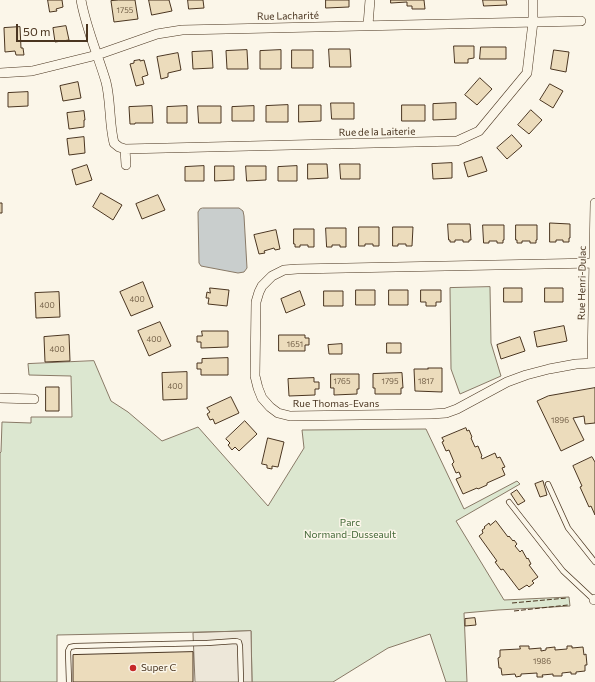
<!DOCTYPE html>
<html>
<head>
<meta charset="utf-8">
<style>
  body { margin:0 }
  #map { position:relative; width:595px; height:682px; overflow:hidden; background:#fbf6e9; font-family:Commissioner,sans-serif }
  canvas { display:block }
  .scale { position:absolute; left:16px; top:24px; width:72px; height:18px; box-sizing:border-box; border:2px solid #4a3520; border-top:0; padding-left:5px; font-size:12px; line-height:14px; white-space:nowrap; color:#4a3520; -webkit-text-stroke:3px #fbf6e9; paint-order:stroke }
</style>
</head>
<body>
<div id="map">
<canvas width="595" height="682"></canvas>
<div class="scale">50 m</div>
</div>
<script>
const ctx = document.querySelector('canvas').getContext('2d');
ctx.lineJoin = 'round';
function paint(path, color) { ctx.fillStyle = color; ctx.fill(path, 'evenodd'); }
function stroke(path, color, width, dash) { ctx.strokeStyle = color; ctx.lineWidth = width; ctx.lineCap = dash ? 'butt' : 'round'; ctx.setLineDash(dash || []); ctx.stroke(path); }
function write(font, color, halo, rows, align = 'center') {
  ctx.font = font + ' Commissioner,sans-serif'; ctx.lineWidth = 3; ctx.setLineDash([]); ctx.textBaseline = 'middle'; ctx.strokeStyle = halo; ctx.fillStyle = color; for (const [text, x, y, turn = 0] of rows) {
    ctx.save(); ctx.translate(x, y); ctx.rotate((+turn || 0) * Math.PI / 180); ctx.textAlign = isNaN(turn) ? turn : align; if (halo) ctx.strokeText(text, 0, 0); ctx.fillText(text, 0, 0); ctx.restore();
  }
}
const green = new Path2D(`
  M490,287l1,56 10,33 -41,18 -9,-25 -1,-81z
  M94,361l17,40 17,11 34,29 36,-14 70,79 36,-58 -2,-18 124,-1 38,80 53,-28 3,3 -64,37 48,79 65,-3 1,9 -72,4 -34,3 3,69h-21l-16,-48 -42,14 -55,34h-81l-1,-51 -194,4v47h-57v-229l1,-1 1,-30 29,1v-6h41l-1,-41 -42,-1 -1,-11z`);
paint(green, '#dce7d0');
stroke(green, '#887966', 1);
const parking = new Path2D(`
  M251,631l1,51h-57l-2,-49z`);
paint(parking, '#ede7d9');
stroke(parking, '#887966', 1);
const water = new Path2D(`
  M203,208h36l4,3 1,5 3,52 -3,4 -6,1 -37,-7 -2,-3 -1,-51 2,-3z`);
paint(water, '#c9cecd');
stroke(water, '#887966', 1);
const building = new Path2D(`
  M48,0h14l1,7 -7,2 1,2 -7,1z
  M119,0h16l3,19 -24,3 -3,-21z
  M149,0h20l3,11 -20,4z
  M188,0h15l1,8 -15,1z
  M326,0h23v7l-23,1z
  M391,0h33l1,9h-13v-3h-5v-4l-16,1z
  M483,0h23l1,5 -23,1z
  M66,26l3,14 -14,2 -2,-14z
  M20,27l1,21h2l1,7h-8l-1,-4 -10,1 -1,-24z
  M454,46h20v12l-6,1v4h-13z
  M481,47h25v12h-26z
  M329,49h21l1,18h-21z
  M247,50l1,19h-21l-1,-18z
  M281,50v19h-21v-18z
  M292,50h21v18h-21z
  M554,50l15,2 -3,20 -15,-3z
  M212,51l1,17 -20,1 -1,-17z
  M178,53l3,17 -13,3v4l-7,2 -4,-22z
  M140,60v1l4,-1 4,15 -6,2 2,7 -8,2 -6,-22 4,-1v-2z
  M480,78l12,11 -15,16 -12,-10z
  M78,82l3,16 -18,3 -3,-15z
  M550,84l13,7 -10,17 -13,-8z
  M28,92v14l-20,1v-14z
  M331,103h23v16h-22z
  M456,103v16l-23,1v-16z
  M288,105v17h-22v-16z
  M299,105h22v16l-22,1z
  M402,105h23v16h-23z
  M152,106l1,17h-18v1h-5l-1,-17z
  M187,106v17h-20v-16z
  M198,106h23v17h-22z
  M254,106v15h-22v-14z
  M531,110l11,10 -13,14 -11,-9z
  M84,111l1,9h-1v7l-15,2 -2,-16z
  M512,135l10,11 -15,13 -10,-11z
  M84,137l1,16 -16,2 -2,-16z
  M482,157l5,14 -19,6 -4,-14z
  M452,163v15l-19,1 -1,-15z
  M308,164h19l1,14 -20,1z
  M340,164h20v15h-19z
  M87,165l5,15 -16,5 -4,-15z
  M204,166v15h-19v-14z
  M215,166h19v14l-19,1z
  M246,166h20v14l-19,1z
  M297,166v15h-19v-14z
  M101,193l21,12 -9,15 -20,-13z
  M158,195l7,15 -23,9 -6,-15z
  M0,203h2v10h-2z
  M550,223l20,1v14h-1v4h-6v-2h-7v2h-6z
  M448,224h22l1,16h-2v2h-6v-2h-8v2h-5v-2h-1z
  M483,225h21v15h-1v3h-6v-2h-8v2h-5z
  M516,225h21v15h-1v3h-6v-2h-8v2h-5v-3h-1z
  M359,227h20v19h-6v-2h-8v2h-6z
  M393,227h20l-1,19h-6v-2h-8v2h-5z
  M326,228h20v19h-6v-2h-8v2h-5z
  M294,229h20v18h-6v-2h-8v2h-5v-3h-1z
  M276,230l4,19 -5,1 -1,-2 -10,3 1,2 -6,1 -5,-19z
  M143,282l10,25 -22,9 -11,-24z
  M210,288l19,2 -2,16 -19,-2 1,-6h-3l1,-6 3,1z
  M504,288h18v14h-18z
  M545,288h18v14h-18z
  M356,290h19v15h-19z
  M389,290h19v15h-19z
  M421,290h20v12h-5v4h-10v-4h-5z
  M300,291l5,14 -19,8 -5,-14z
  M324,291h19v15h-19z
  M59,292l1,25 -24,1 -1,-25z
  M160,322l11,24 -22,10 -11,-25z
  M564,326l3,15 -30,6 -3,-15z
  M202,331h26v16l-27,1v-6h-4v-6h5z
  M69,335l1,26 -25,1 -1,-25z
  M279,335h26v3h4v7h-4v6h-26z
  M520,337l5,14 -24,8 -4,-14z
  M387,343h14v10h-14z
  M342,344v10h-13l-1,-9z
  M228,358v17h-27v-6h-4v-6h5v-4z
  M428,368h14v24l-27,-1 -1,-22h14z
  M187,372v27l-24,1 -1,-27z
  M402,373l1,15h-2v6h-26v-6h-2v-14z
  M331,374h28v15h-2v5l-23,1v-7h-3z
  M314,378v4h5v7h-4v6l-26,1 -1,-17z
  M46,387h13v24h-13z
  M595,388v35l-10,1 -1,-8 -11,2 11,22 -23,11 -24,-50 11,-5z
  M231,397l8,16 -24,11 -2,-5 -3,1 -3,-6 3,-2 -3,-4z
  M245,421l12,13 -18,17 -4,-4 -3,3 -4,-5 2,-2 -4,-4z
  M466,428l1,3 2,-1 3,7 -1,1 4,9 3,-1 4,10 -1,1 1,2 13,-6 2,5 3,-1 5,10 -3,1 3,7 -18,8v2l-9,4 -1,-1 -14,6 -7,-15 5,-2 -2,-5 -3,1 -4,-9 2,-2 -5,-12 -3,1 -4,-9 2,-1 -2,-3z
  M268,438l16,4 -6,25 -6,-1v3l-5,-1v-3l-5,-1z
  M592,457l3,5v53l-4,-9 -2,1 -9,-20 2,-1 -9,-20z
  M543,481l4,14 -7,2 -5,-13z
  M517,490l8,11 -7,4 -7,-11z
  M496,521l12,16 1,-1 4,5 1,-1 3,4 -2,2 5,6 2,-2 5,9 1,-1 3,6 -2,1 9,12 -6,4 2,2 -5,4 -2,-2 -8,5 -16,-21 -2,1 -6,-8 2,-1 -18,-25 4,-3 -1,-3 3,-2 -1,-1 5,-4 1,2z
  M475,618l1,7 -11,1v-7z
  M520,646h9v3l12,-1v3l5,-1v-2l9,-1v3l12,-1v-3h5v2l11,-1 1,8 2,-1 1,11h-2v6l-9,1v2h-5v-2l-9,1v3h-9v-2l-11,1 1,2h-6v-4l-16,1v2l-5,1 -1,-3 -13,1 -1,-7h-2l-1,-10 2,-1v-7l20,-1z
  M193,652v30h-120v-27z`);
paint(building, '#ecdcbc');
stroke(building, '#4a3520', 1);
const service = new Path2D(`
  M548,484l20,44 27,34
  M509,502l54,69 31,29
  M69,682l-1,-31 2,-4 5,-1 132,-3 29,-2 3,1 1,4 1,36`);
const minor = new Path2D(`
  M81,0c5,28 17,55 25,82 5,20 3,41 8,61l5,4 6,2 332,-8 22,-10 48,-58 6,-51v-22
  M368,25l2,-25
  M0,73l32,-2 65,-16 60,-21 25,-4 399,-9
  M125,149l1,16
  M594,263l-297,6 -13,1 -12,6 -10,10 -3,6 -3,10 -1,74 3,12 4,10 8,9 8,6 12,3 141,-2 15,-1 11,-4 50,-27 19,-7 23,-6 27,-5 19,-1
  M592,363l3,-160
  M0,398l34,1
  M594,600l1,-1`);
stroke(service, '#4a3520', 6);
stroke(minor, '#4a3520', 10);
stroke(service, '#fbf6e9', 4.5);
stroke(minor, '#fbf6e9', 9);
stroke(new Path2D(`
  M512,603l55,-5
  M514,611l54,-6`), '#4a3520', 1, [5, 2]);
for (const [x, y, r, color] of [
  [133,668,4,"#c62828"]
]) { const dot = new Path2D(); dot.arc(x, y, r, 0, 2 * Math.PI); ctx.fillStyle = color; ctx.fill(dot); stroke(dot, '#fbf6e9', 1.5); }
write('8px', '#725f47', null, [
  ["1755",125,10],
  ["400",137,299],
  ["400",47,305],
  ["400",154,339],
  ["1651",295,344],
  ["400",57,349],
  ["1765",342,381],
  ["1795",390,381],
  ["1817",426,381],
  ["400",175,386],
  ["1896",560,420],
  ["1986",542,661]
]);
write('10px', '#4a3520', '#fbf6e9', [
  ["Rue Lacharité",288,16,-1],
  ["Rue de la Laiterie",377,132,-1],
  ["Rue Henri-Dulac",582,283,-89],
  ["Rue Thomas-Evans",336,404]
]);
write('10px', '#436837', '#fbf6e9', [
  ["Parc",350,523],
  ["Normand-Dusseault",350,535]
]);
write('10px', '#4a3520', '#fbf6e9', [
  ["Super C",141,668]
], 'left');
</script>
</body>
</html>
